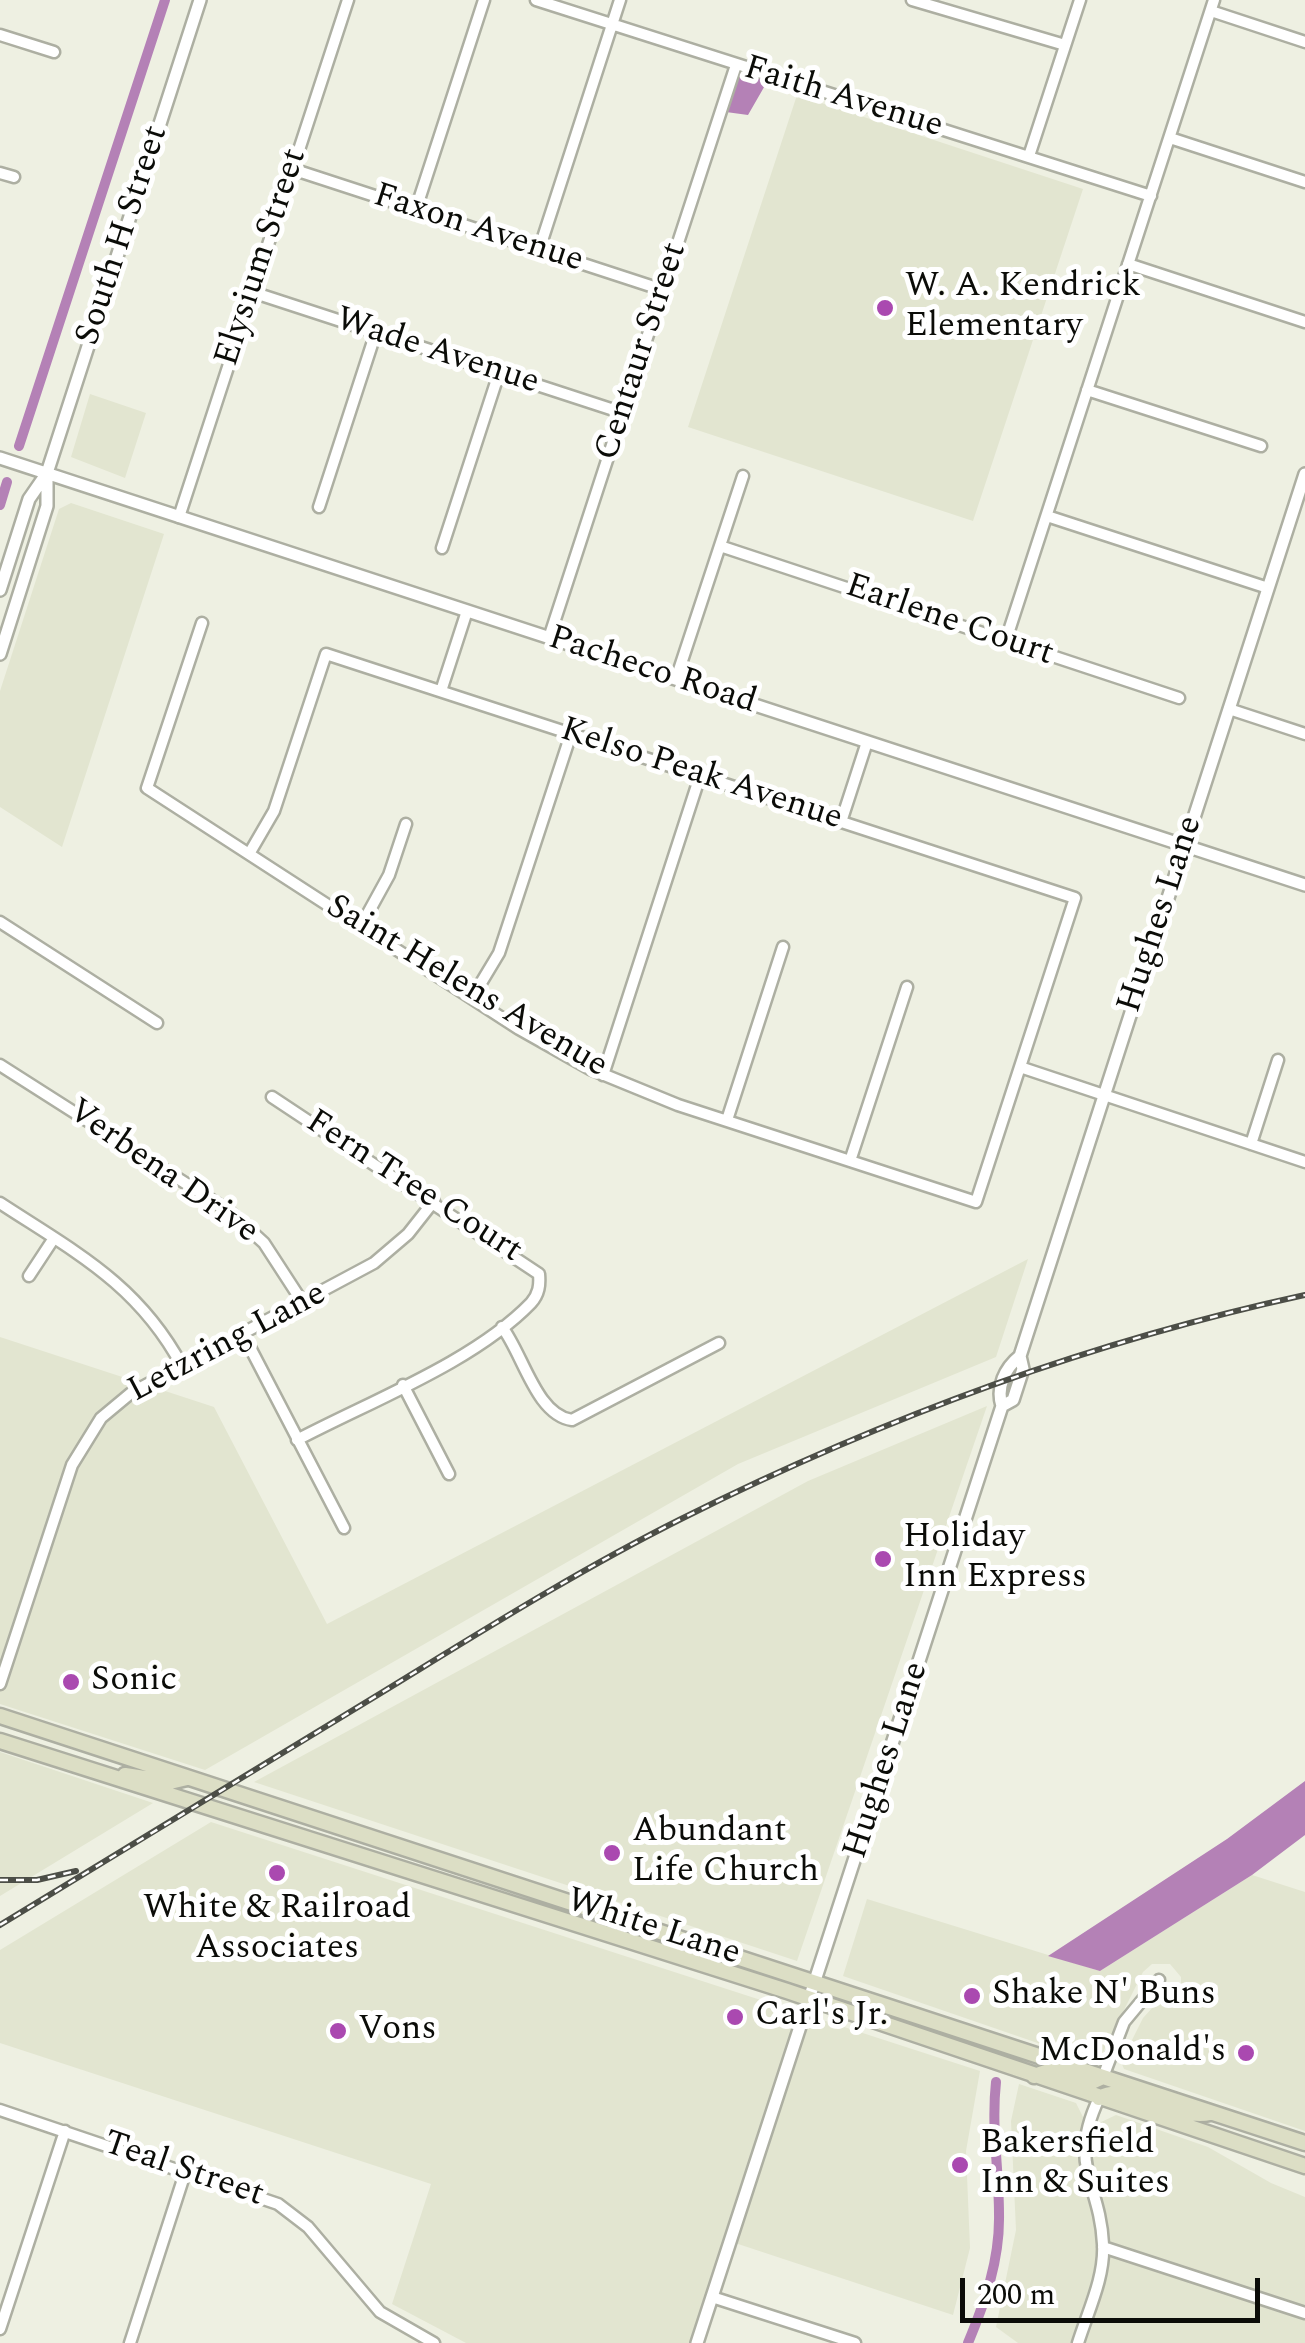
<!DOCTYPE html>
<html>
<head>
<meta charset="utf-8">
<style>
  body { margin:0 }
  #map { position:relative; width:1305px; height:2343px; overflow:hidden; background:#eef0e2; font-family:Spectral,serif }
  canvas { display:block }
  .scale { position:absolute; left:960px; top:2278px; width:300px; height:45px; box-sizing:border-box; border:5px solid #0b0c08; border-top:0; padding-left:12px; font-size:30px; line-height:35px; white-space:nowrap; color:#0b0c08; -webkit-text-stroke:8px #fff; paint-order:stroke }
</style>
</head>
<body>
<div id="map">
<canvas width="1305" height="2343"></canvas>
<div class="scale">200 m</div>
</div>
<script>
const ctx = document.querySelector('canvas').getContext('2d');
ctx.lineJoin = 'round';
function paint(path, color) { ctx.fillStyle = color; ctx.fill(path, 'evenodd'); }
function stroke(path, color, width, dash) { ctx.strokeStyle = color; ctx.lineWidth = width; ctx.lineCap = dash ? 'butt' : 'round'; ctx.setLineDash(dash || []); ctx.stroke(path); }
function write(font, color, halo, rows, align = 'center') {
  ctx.font = font + ' Spectral,serif'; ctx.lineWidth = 10; ctx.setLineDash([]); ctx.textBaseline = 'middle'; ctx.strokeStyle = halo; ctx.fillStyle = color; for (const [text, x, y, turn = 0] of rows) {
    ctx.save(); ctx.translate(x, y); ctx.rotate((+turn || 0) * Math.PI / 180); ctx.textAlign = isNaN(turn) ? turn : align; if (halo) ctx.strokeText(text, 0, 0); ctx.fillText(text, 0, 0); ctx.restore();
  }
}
paint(new Path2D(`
  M797,95l286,94 -110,332 -285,-94z
  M90,394l56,19 -21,65 -54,-21z
  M71,503l93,31 -102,313 -62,-40v-116l59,-182z
  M1028,1259l-32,98 -258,107 -533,306 -205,-66v-367l214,70 113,217z
  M987,1406l-190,555 -543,-179 554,-301z
  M0,1752l153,51 -153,93z
  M211,1822l769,249 -14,80 4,97 -17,67 -227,-75 -36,103h-224l-74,-39 39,-120 -431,-141v-93z
  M1252,1875l53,17v239l-181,-62 -3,-7 22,-44 10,-11 22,-10 6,-9v-11l-11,-13h-18l-9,8 -41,82 -15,6 -244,-84 24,-77 233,72z
  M1019,2084l57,19 7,14 16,6 17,-8 92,32 63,36 34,14v146h-287l-22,-16 20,-97 -5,-109z`), '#e2e5d0');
paint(new Path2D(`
  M738,71l23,4 6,7 -19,33 -22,-3z
  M1305,1781v54l-53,40 -152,96 -52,-15 179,-117z`), '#b481b6');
stroke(new Path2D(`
  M19,446l146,-446
  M0,505l7,-23
  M968,2343c17,-41 32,-83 31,-129 0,-45 -8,-86 -3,-132`), '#b481b6', 10);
const minor = new Path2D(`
  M536,0l615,196
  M912,0l153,45
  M1211,11l94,31
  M0,35l54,17
  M1170,138l135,44
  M1029,156l51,-156
  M292,169l371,121
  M0,173l14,4
  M416,209l68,-209
  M539,250l81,-250
  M1128,264l177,58
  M252,292l371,121
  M1087,390l174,56
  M319,507l57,-175
  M1047,516l221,72
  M179,517l169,-517
  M720,546l459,152
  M442,548l57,-175
  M202,623l-55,165 372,241 71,40 88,36 298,97 99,-304 -749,-244 -52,157 -25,43
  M549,638l187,-573
  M1006,640l208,-640
  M676,679l67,-203
  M441,691l26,-80
  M1229,709l76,25
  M841,822l26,-80
  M0,922l157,101
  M361,926l28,-51 17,-51
  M472,998l27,-45 72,-219
  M0,1065l229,146 35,32 39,60
  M1020,1067l285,95
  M603,1075l97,-299
  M272,1097l267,177c1,11 0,20 -8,29 -57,59 -160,98 -234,137
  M727,1120l56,-173
  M1251,1144l27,-84
  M850,1161l57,-174
  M0,1203c75,49 138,81 182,163
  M29,1276l25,-38
  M502,1327c21,27 34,88 70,93l147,-77
  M243,1334l101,194
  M403,1385l46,89
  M0,1684l72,-219 29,-47 30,-25 243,-130 34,-29 26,-33
  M1103,2077l21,-55 35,-42
  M0,2110l278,94 30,23 72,85 54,31
  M1103,2247l202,66
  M712,2297l143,46
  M0,2329l65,-198
  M130,2343l56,-173
  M1078,2343c10,-32 27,-66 25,-99 -3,-62 -36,-78 -4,-146`);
const tertiary = new Path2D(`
  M0,458l1305,427
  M0,590l29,-91 18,-26 153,-473
  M0,654l47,-148v-33
  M1002,1406l11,-6 10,-31 -3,-13 285,-882
  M697,2343l305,-937c-6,-19 3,-38 18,-50`);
const secondary = new Path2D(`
  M0,1716l1305,427
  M0,1741l787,250 518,175
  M125,1775l45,7 17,-4
  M1034,2076l15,-5 41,12 13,-6
  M1099,2098c32,-18 75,23 111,15`);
stroke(minor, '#adafa2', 15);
stroke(tertiary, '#adafa2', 16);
stroke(secondary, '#adafa2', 19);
stroke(minor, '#fff', 10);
stroke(tertiary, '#fff', 11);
stroke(secondary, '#dcdec5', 14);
const rail = new Path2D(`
  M0,1880h37l39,-9
  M0,1925c127,-77 254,-154 381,-232 98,-60 196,-122 300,-174 198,-99 407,-177 624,-224`);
stroke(rail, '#4c4e47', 6);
stroke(rail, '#fff', 2.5, [8]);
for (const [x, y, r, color] of [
  [885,308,10,"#aa49b0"],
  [883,1559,10,"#aa49b0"],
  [71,1682,10,"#aa49b0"],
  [612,1853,10,"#aa49b0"],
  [277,1873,10,"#aa49b0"],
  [972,1996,10,"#aa49b0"],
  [735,2017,10,"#aa49b0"],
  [338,2031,10,"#aa49b0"],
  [1246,2053,10,"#aa49b0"],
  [960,2165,10,"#aa49b0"]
]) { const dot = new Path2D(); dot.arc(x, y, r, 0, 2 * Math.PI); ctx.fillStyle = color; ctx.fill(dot); stroke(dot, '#fff', 4); }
write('35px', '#0b0c08', '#fff', [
  ["Faith Avenue",843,99,17],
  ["Faxon Avenue",478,230,18],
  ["South H Street",124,236,-72],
  ["Elysium Street",263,258,-72],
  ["Centaur Street",643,352,-72],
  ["Wade Avenue",437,353,18],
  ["Earlene Court",949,622,19],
  ["Pacheco Road",652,672,18],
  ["Kelso Peak Avenue",701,776,18],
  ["Hughes Lane",1162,915,-72],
  ["Saint Helens Avenue",466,988,31],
  ["Verbena Drive",162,1173,35],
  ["Fern Tree Court",413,1188,33],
  ["Letzring Lane",228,1344,-28],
  ["Hughes Lane",888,1761,-72],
  ["White Lane",653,1929,18],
  ["Teal Street",183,2171,19]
]);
write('35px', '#0b0c08', '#fff', [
  ["W. A. Kendrick",905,288],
  ["Elementary",905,328],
  ["Holiday",903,1539],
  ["Inn Express",903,1579],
  ["Sonic",91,1682],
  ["Abundant",632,1833],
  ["Life Church",632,1873],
  ["White & Railroad",277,1910,"center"],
  ["Associates",277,1950,"center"],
  ["Shake N' Buns",992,1996],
  ["Carl's Jr.",755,2017],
  ["Vons",358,2031],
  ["McDonald's",1226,2053,"right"],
  ["Bakersfield",980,2145],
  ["Inn & Suites",980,2185]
], 'left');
</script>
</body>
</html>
